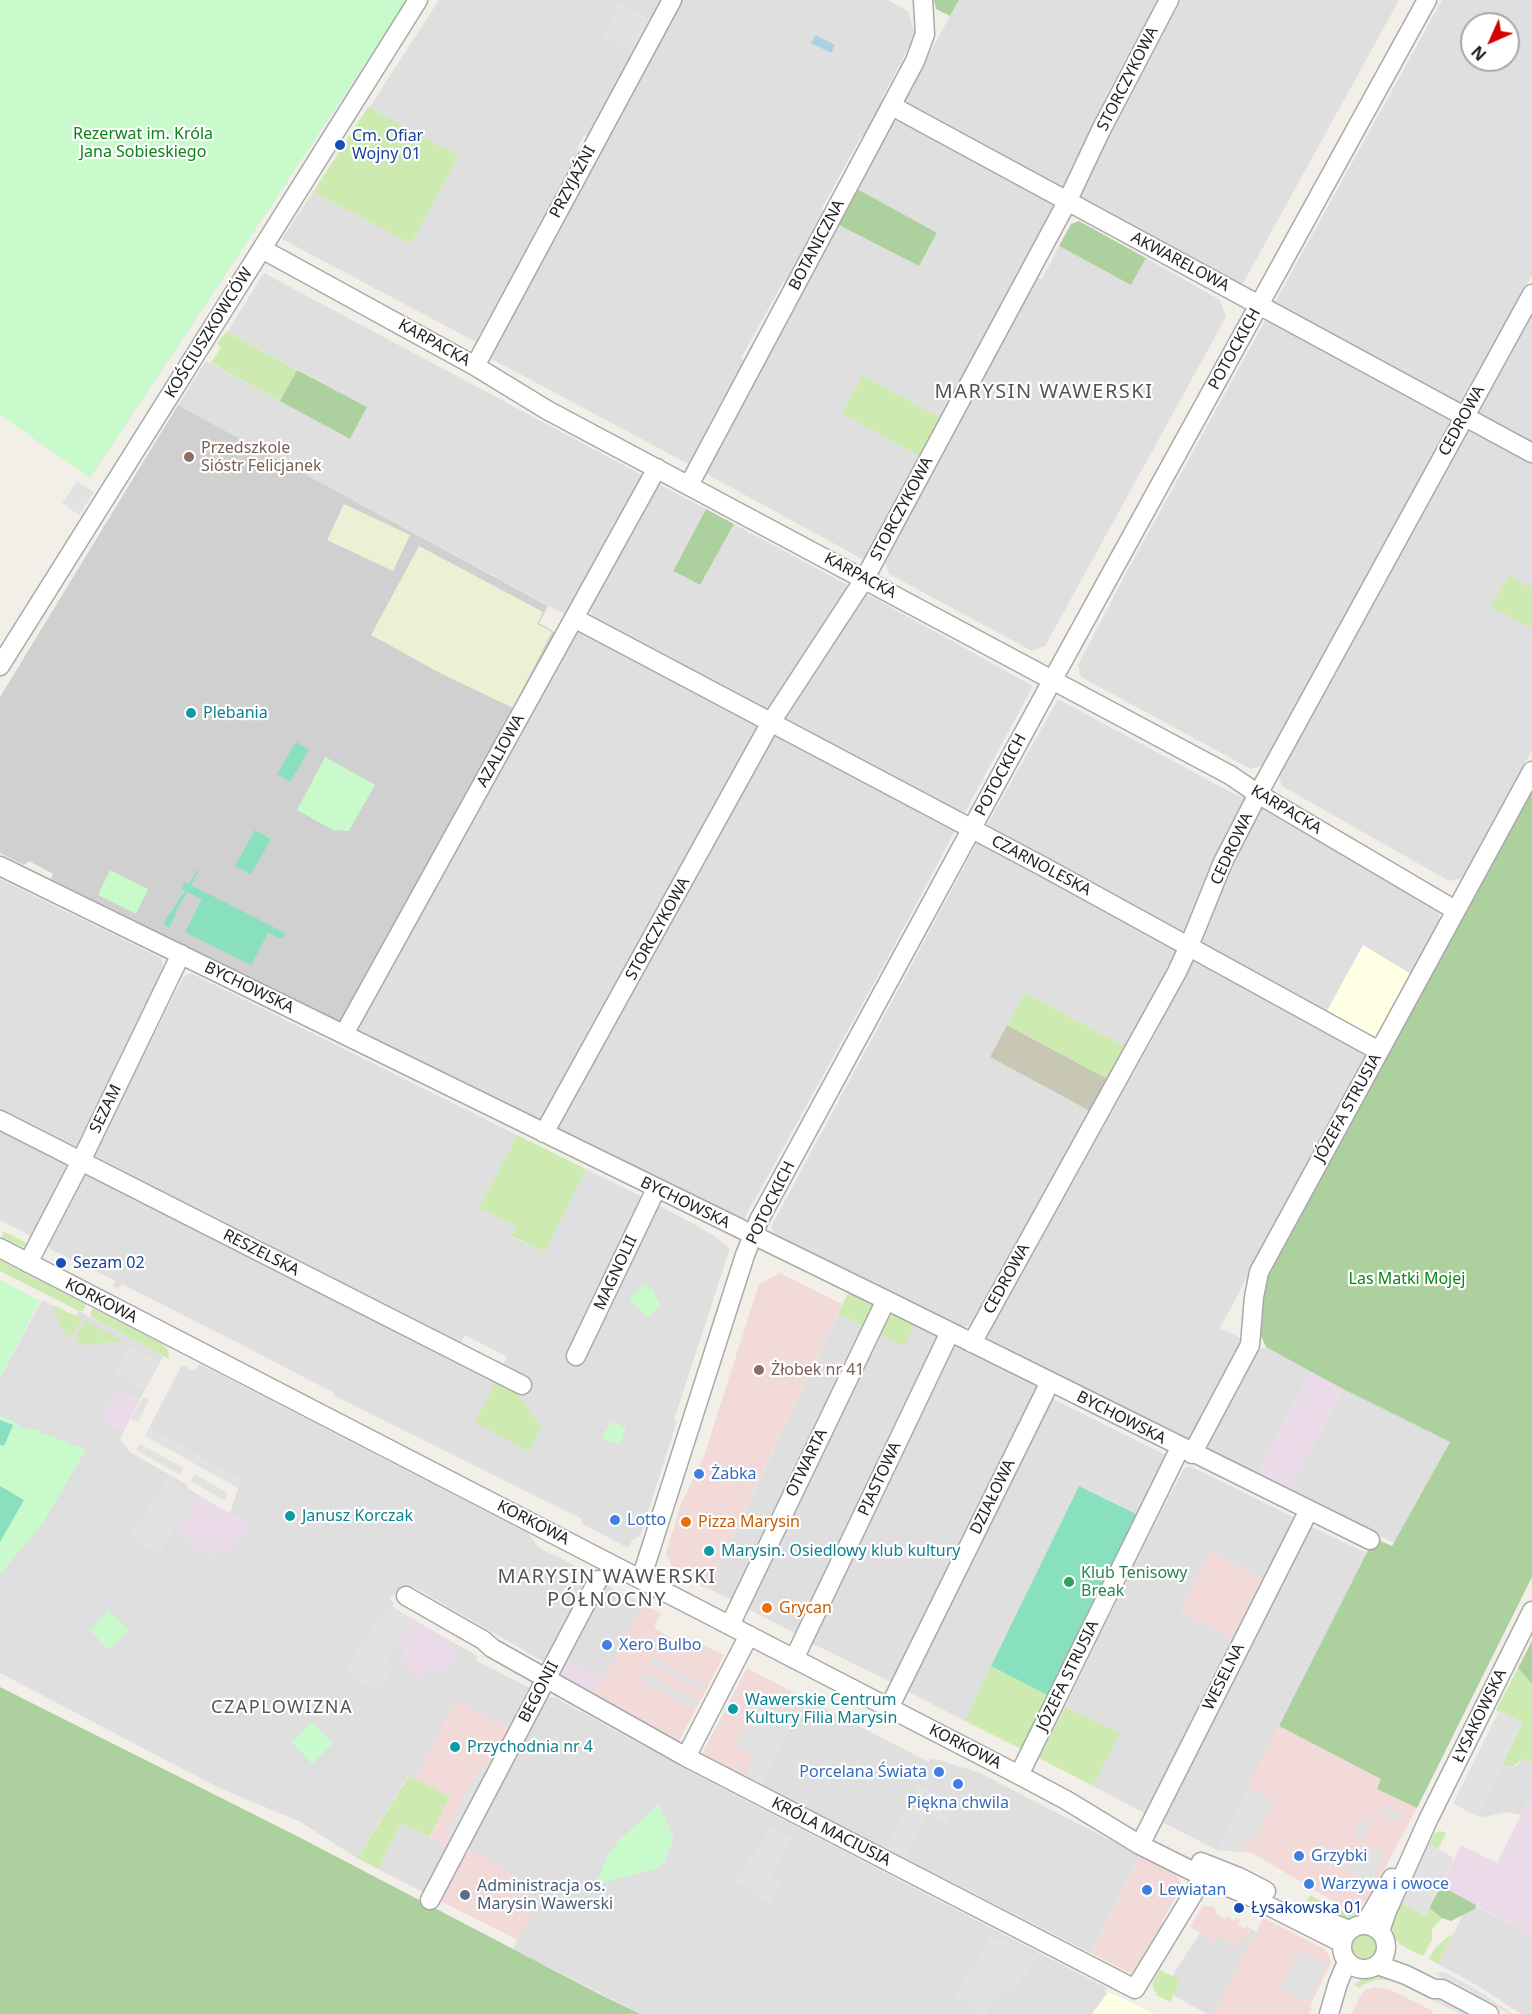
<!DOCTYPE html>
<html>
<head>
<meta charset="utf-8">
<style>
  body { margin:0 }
  #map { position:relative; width:1532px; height:2014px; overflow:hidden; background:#f2efe9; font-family:"Noto Sans",sans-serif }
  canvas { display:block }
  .north { position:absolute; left:1460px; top:12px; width:60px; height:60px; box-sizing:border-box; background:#fff; border:2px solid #a7a7a7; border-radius:50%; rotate:225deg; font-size:16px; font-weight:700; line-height:24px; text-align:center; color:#222 }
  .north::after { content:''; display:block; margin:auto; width:21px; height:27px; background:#d40000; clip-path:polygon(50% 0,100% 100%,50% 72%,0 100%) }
</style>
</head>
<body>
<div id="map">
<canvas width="1532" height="2014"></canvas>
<div class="north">N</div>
</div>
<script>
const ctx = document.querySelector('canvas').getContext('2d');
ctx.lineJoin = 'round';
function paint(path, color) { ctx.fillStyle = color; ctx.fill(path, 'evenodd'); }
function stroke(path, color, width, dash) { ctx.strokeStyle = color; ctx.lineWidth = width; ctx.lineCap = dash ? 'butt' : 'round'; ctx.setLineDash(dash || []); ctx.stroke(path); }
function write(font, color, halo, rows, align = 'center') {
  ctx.font = font + ' "Noto Sans",sans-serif'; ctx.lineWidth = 4.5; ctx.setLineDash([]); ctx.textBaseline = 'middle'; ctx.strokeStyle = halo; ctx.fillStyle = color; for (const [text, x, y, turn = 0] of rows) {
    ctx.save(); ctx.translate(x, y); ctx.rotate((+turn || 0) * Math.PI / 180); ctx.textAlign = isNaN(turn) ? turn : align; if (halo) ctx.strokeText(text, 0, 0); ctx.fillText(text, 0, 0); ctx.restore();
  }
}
paint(new Path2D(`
  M439,0h223l-11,20 -31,-16 -17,32 30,16 -45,83 -4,1 -7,12 1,5 -102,189 -194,-103 31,-47 98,52 48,-88 -90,-48z
  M679,0h209l20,11 7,24 -34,65 3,2 -17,31 -7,5 -39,72 5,3 -38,71 -5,-2 -42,76 3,2 -36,66 2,1 -20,38 -202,-108 56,-106 3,2 21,-37 -5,-3z
  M959,0h199l-54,100 2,1 -44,88 -160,-86z
  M1180,0h219l-158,287 -159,-87 -2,-5 26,-57z
  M1442,0h90v275l-71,129 -187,-100zM1472,24h36v36h-36z
  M902,120l149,81 3,4 -113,213 -79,-43 -20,39 79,43 -55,104 -163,-89 134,-248 82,42 18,-32 -80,-46 37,-66z
  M1059,246l72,39 15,-27 74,42 6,17 -181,329 -13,5 -143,-77 -3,-10 -3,-2 154,-285 5,2z
  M264,273l378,202 -76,140 -388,-210 28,-44 144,78 17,-32 -140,-75z
  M1532,313v131l-55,-30z
  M1267,317l187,103 -190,345 -13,4 -170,-92 -3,-12 46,-88z
  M1468,427l64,35v126l-24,-13 -16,32 40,22v121l-70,128 -13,3 -167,-95 -4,-13z
  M655,482l51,27 -33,62 26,14 35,-61 117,63 -82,126 -176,-93 -4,-16z
  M865,593l168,93 -70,130 -180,-97z
  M576,627l185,98 -218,398 -189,-93z
  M1058,699l178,96 10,3 -13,28 -5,2 -43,107 -199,-108z
  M774,732l182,97 -65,123 -148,269 -187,-92z
  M1261,808l177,101 2,10 -29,55 -48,-28 -37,67 -128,-70 29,-76z
  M978,841l202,108 -54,98 -101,-54 -35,64 100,54 -117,213 -14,4 -184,-92 -4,-9z
  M0,879l161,79 3,11 -51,101v12l-35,69 -78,-40z
  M1192,957l171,92 2,9 -145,270 24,12 -55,101 -207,-102 32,-59 4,1 143,-257 -4,-3z
  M191,973l326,162 -37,73 36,18 -5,11 34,15 41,-83 59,29 65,35 20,15 -56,172 3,1 -37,116 -3,-1 -2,4 -2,-1 -5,9 -47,-25 1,-4 -249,-124 1,-2 -82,-43 -130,-66 -4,5 -5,-3 3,-5 -66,-32 -1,-6 35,-70 2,-1 410,207 11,-22 -42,-22 -5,10 -199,-101 1,-4 -6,-3 -2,4 -163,-83 93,-182z
  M0,1128l72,36 -35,70 -6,2 -31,-16z
  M42,1300l33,16 4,-5 84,45 -24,45 -23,-12 -16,30 24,12 -4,8 10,13 47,27 11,7 -1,2 13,8 -24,35 33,27 10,-11 9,6 22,-28 -20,-12 11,-33 -92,-52 33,-63 12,6 6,-7 328,169 10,14 54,27 -48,88 -130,-75 -9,7 -7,-3 -9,8 5,4 -2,4 21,12 -15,24 9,6 -8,13 22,17 10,-12 10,7 17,-22 -9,-8 2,-3 27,15 -3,4 55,28 -20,40 -54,-27 -41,79 -7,-4 -51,82 -58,-37 -80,-33 -219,-115v-295z
  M838,1313l30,16 -131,274 -29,-15z
  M917,1319l26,18 -141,300 -59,-31 132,-274 10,4z
  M950,1342l30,11v5l59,30 -144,296 -86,-42 26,-47 -4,-4z
  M1266,1347l45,24 -55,104 -50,-24 -2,-7 52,-94z
  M1343,1389l107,53 -56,101 -105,-52z
  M1053,1399l113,56 -28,60 -59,-29 -114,235 -58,-30 142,-290z
  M1190,1466l105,52 -29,62 -56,-28 -30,60 56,29 -88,174 -55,-29 26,-53 -54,-26 90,-183 29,-56z
  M1310,1526l56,27 -149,297 -55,-28z
  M603,1583l31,16 8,8 -31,60h-2l-6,11 -39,-21z
  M550,1697l6,1 137,75 414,215 -3,3 3,2 -15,21h-452l-127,-65 25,-49 -21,-11 -47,-39 -1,-4 77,-145z
  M806,1699l123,63 2,-3 8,1 41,13 159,82 -48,98 -330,-168z
  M1523,1759l9,5v29l-11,22 -15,-3 -23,5 -6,-1 25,-52 8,3 6,-1z
  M402,1823l45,24 -24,45 -45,-23z
  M1476,1906l56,30v78h-10l-9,-5 -33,-22 -42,-23 25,-49z
  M1251,1929l5,3 -41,82h-8l-34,-19 7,-14 -8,-5 28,-43 12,9 6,-5 30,-3z`), '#e0dfdf');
paint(new Path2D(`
  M780,1273l62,31 -135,285 -38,-19 2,-5 -5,-12 15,-49 23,-48 55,-172z
  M1210,1552l56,28 -30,61 -56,-29z
  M646,1606l15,7 -7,14 8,6 25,13 4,-7 33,16 -45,86 -85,-46 15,-29 2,1 31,-60 3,1z
  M747,1668l59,31 -45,86 -59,-31z
  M456,1700l54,28 -63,119 -18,-10 21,-40 -35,-17z
  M1279,1726l103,53 -5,10 40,19 -48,90 -11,8 -5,1 -11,-1 -90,-53 -35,-3z
  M470,1850l38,20 8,12 1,7 22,11 -21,40 -78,-39 -1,-3 16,-33z
  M1139,1855l37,19 6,12 -20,35 7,5 -33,50 -45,-23z
  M1204,1905l4,2 2,-2 7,5 -1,3 9,6 2,-3 7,5 2,-3 4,3 -2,3 6,5 3,-2 4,2 -14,18 -19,-10 -6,5 -22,-16z
  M1263,1918l50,25 11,6 5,6 2,8 -21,43 2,2 -3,6h-94z
  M1375,1987l14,2 44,22 -2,3h-79l8,-18 6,-7z`), '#f2dad9');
paint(new Path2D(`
  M1311,1371l32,18 -54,102 -33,-16z
  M116,1389l23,12 -15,30 -24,-12z
  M200,1496l50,29 -22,29 -9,-7 -10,11 -33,-27z
  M413,1619l38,22 -2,4 9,7 -17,22 -10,-7 -10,12 -22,-17 8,-13 -10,-6z
  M564,1657l39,21 -9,17 -39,-21z
  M1532,1793v143l-91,-50 20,-41 36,18z`), '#ebdbe8');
paint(new Path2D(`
  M1363,945l48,29 -36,65 -49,-26z
  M1108,1993l8,2 38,19h-62z`), '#ffffe5');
paint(new Path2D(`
  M178,405l370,201 -9,17 17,10 -215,390 -290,-144 2,-5 -24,-13 -5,4 -24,-12v-156z`), '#d0d0d0');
paint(new Path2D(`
  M1007,1025l101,54 -18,32 -100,-54z`), '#c7c7b4');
paint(new Path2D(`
  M344,504l66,31 -17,36 -66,-31z
  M419,546l124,66 -6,12 15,8 -39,76 -73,-35 -69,-38z`), '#eef0d5');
paint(new Path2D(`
  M368,107l91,49 -48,88 -98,-52z
  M227,332l70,38 -17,31 -69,-38 10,-16 -4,-3 8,-11z
  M862,375l79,43 -20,39 -79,-43z
  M1508,575l24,13v41l-41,-22z
  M1025,993l101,54 -18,32 -101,-54z
  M517,1135l69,34 -41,83 -34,-16 5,-10 -37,-18z
  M3,1231l28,14 -8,2 -21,-10z
  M0,1260l86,44 -3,7h-4l-79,-40z
  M851,1287l23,12 4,9 -10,21 -30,-16z
  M55,1306l27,13 -11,18 -9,-6 -4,-12 -5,-8z
  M93,1308l68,35 7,7 1,9 -78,-42 -1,-3z
  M886,1308l31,11 -13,27 -29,-14z
  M85,1321l39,20 -40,4 -8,-6z
  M496,1380l18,9 27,38 -12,24 -54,-28z
  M991,1666l58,30 -26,54 -58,-29z
  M1518,1668l14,16v80l-9,-5c-10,5 -6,11 -21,5l21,-41 -27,-13z
  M1065,1707l55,26 -27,53 -54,-28z
  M409,1776l41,21 -21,40 -27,-14 -24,46 -21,-11z
  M1441,1831l5,2 -8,16 -9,-5 6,-11z
  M1310,1895l22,12 -5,10 -20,-17z
  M1401,1903l24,12 4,-7 13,10 -10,11v11l-9,16c-12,-6 -34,-13 -32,-31 1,-7 7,-16 10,-22z
  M1339,1910l11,3 14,-3c-7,13 -17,12 -31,11z
  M1351 1947a13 13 0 1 1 26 0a13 13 0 1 1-26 0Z
  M1450,1935l2,1 -14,28 -9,-5 6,-11z
  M1160,1970l21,10 -11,22 -14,-7 1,-2c-9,-8 -2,-15 3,-23z
  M1381,1972l18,5 -3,5c-13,-5 -26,-2 -37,6l-5,-3 10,-8z`), '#cdebb0');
paint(new Path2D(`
  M934,0h25l-9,16 -14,-7z
  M856,188l81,45 -18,33 -82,-42z
  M1079,221l67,37 -15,27 -72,-39 12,-22z
  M297,370l70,37 -17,32 -70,-38z
  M706,509l28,15 -34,61 -27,-14z
  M1532,788v789l-115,231 -40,-19 4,-10 -102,-53 95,-188 18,8 58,-104 -107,-53 -77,-42 -7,-16 4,-45 5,-15z
  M1532,1641v43l-14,-16z
  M0,1687l295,148 306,160 39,19h-640z
  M1441,1886l35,19 -1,4 -24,12 -9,-3 -13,-10z`), '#add19e');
paint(new Path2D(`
  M0,0h408l-318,478 -90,-63z
  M325,757l50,28 -26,46 -16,-1 -36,-20z
  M110,870l38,19 -12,25 -38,-19z
  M0,1280l40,21 -40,77z
  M644,1284l7,3 9,18 -11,13 -20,-18z
  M0,1416l18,7v3l8,4 4,-2 56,22 -43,73 -43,51z
  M611,1421l15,7 -6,17 -18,-7z
  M109,1611l20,19 -20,20 -19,-20z
  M312,1722l21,21 -21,21 -21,-22z
  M659,1804l15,34 -10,25 -5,5 -63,16 11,-27 11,-16z`), '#c8facc');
paint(new Path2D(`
  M296,742l13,8 -19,32 -13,-8z
  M255,830l16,9 -20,35 -16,-8z
  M197,870l2,1 -8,14 94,48 -3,6 -14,-6 -17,32 -66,-33 17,-33 -15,-7 -12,21 1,1 -7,14 -6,-4 22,-33 -3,-2 3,-7 4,2z
  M0,1420l13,5 -9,21 -4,-1z
  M0,1486l24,14 -24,42z
  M1079,1486l59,29 -89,181 -58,-30z`), '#88e0be');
paint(new Path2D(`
  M620,4l31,16 -18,32 -30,-16z
  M77,481l17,11 -15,23 -17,-12z
  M129,1347l29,15 -14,27 -29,-16z
  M143,1397l6,3 -11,22 -7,-3z
  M149,1428l92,52 -3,8 -93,-52z
  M140,1444l44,24 -4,7 -44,-25z
  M195,1474l33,19 -3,8 -34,-20z
  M169,1476l8,6 -1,3 22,14 -40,55 -29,-19z
  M388,1604l25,15 -26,39 8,8 -19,27 -32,-23z
  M652,1657l54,28 -4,6 -53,-28z
  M644,1672l54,29 -4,8 -54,-29z
  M758,1700l37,19 -34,66 -16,-9 10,-21 -20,-10z
  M1499,1711l24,12 -46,93 -24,-12z
  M481,1765l8,4 -36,66 -8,-4z
  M918,1784l38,20 -10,19 -18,-9 -23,44 -21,-10z
  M1248,1788l26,14 -19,36 -10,5 -6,9 -22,-2z
  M1383,1805l17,9 -4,8 -17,-9z
  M1363,1816l9,5 -11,20 -8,-5z
  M772,1827l20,12 -21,36 12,9 -14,21 -35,-25z
  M1363,1844l22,10 -13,28 -27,-13 4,-9 5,2z
  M1429,1844l25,14 -28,57 -25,-12z
  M990,1938l13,2 34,17 -25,39 -9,-6 -16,24h-6l-27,-18z
  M1299,1951l28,14 -20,38 -28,-14z
  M1444,1972l30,16 39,26h-4l-76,-41z
  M1413,1983l57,31h-10l-44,-22z`), '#e2e2e2');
paint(new Path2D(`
  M816,35l19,10 -4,8 -20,-10z`), '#aad3df');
const minor = new Path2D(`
  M892,106l640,347
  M262,249l213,117 72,44 683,365 28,19 197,116
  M475,366l197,-366
  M689,485l226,-424 10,-27 -2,-34
  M574,618l470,249 335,184
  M0,666l418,-666
  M0,866l886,434 484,240
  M344,1034l313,-566
  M0,1120l522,265
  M544,1133l227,-411 94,-144 202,-376 34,-72 68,-130
  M0,1248l1019,527 47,25 74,45 64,32 41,17 97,49
  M28,1263l53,-102 100,-207
  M972,1343l205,-371 12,-26 34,-84 35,-68 274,-500
  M576,1356l80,-167
  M1192,1454l58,-109 4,-48 5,-25 273,-501
  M641,1579l104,-324 14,-35 294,-541 374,-679
  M406,1596l77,44 9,8 194,109 449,232 75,-123
  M730,1625l156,-325
  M794,1659l156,-327
  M889,1708l161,-326
  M686,1757l63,-122
  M1019,1775l161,-327
  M1140,1845l169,-335
  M1201,1862l38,15 27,14
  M430,1900l168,-320
  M1315,1916l34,14
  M1342 1947a22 22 0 1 1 44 0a22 22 0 1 1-44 0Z
  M1364,1925l28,-47
  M1380,1931l7,-20 41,-91 104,-209
  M1378,1965l28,10 28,14h8l47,25
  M1329,2014l9,-31 9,-21`);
stroke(minor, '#a9a9a9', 21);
stroke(minor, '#fff', 18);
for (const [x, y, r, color] of [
  [340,145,6,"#1a4fb4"],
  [189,457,6,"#8d6e63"],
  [191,713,6,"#0f9aa8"],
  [61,1263,6,"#1a4fb4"],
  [759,1370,6,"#8d6e63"],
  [699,1474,6,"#3f7fe0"],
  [290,1516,6,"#0f9aa8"],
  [615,1520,6,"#3f7fe0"],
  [686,1522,6,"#e8710a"],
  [709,1551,6,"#0f9aa8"],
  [1069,1582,6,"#2e9e5b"],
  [767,1608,6,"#e8710a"],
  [607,1645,6,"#3f7fe0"],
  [733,1709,6,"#0f9aa8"],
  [455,1747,6,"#0f9aa8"],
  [939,1772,6,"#3f7fe0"],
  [958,1784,6,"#3f7fe0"],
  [1299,1856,6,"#3f7fe0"],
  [1309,1884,6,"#3f7fe0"],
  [1147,1890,6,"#3f7fe0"],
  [465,1895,6,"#5c6f8a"],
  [1239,1908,6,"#1a4fb4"]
]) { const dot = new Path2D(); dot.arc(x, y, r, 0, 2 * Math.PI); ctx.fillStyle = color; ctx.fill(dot); stroke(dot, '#fff', 2); }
write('16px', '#222', '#fff', [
  ["STORCZYKOWA",1128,79,-63],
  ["PRZYJAŹNI",573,182,-62],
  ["BOTANICZNA",817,245,-62],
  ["AKWARELOWA",1180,262,28],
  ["KOŚCIUSZKOWCÓW",209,333,-58],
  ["KARPACKA",434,343,29],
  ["POTOCKICH",1235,349,-61],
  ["CEDROWA",1462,421,-61],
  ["STORCZYKOWA",902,509,-62],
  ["KARPACKA",860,576,28],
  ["AZALIOWA",501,751,-61],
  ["POTOCKICH",1001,775,-62],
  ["KARPACKA",1286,810,31],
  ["CEDROWA",1232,849,-65],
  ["CZARNOLESKA",1041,866,28],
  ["STORCZYKOWA",658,929,-61],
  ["BYCHOWSKA",249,988,26],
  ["JÓZEFA STRUSIA",1348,1108,-61],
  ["SEZAM",106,1109,-64],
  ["BYCHOWSKA",685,1203,26],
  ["POTOCKICH",771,1203,-64],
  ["RESZELSKA",261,1253,27],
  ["MAGNOLII",616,1273,-65],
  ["CEDROWA",1007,1279,-61],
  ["KORKOWA",101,1301,27],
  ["BYCHOWSKA",1121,1418,27],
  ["OTWARTA",807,1463,-64],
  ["PIASTOWA",880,1479,-65],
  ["DZIAŁOWA",993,1497,-64],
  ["KORKOWA",533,1523,27],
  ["JÓZEFA STRUSIA",1068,1676,-64],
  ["WESELNA",1224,1677,-63],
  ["BEGONII",539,1692,-62],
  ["ŁYSAKOWSKA",1480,1716,-64],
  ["KORKOWA",965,1747,27],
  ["KRÓLA MACIUSIA",831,1832,27]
]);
write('16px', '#0c8416', '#fff', [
  ["Rezerwat im. Króla",143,134],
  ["Jana Sobieskiego",143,152],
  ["Las Matki Mojej",1407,1279]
]);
write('16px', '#164399', '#fff', [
  ["Cm. Ofiar",352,136],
  ["Wojny 01",352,154],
  ["Sezam 02",73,1263],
  ["Łysakowska 01",1251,1908]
], 'left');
write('16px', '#785e54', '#fff', [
  ["Przedszkole",201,448],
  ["Sióstr Felicjanek",201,466],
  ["Żłobek nr 41",771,1370]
], 'left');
write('16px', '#0d838f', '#fff', [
  ["Plebania",203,713],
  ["Janusz Korczak",302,1516],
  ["Marysin. Osiedlowy klub kultury",721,1551],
  ["Wawerskie Centrum",745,1700],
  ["Kultury Filia Marysin",745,1718],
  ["Przychodnia nr 4",467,1747]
], 'left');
write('16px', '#366cbe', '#fff', [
  ["Żabka",711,1474],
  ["Lotto",627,1520],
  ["Xero Bulbo",619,1645],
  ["Porcelana Świata",927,1772,"right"],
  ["Piękna chwila",958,1803,"center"],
  ["Grzybki",1311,1856],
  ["Warzywa i owoce",1321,1884],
  ["Lewiatan",1159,1890]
], 'left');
write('16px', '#c56008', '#fff', [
  ["Pizza Marysin",698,1522],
  ["Grycan",779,1608]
], 'left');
write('16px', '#27864d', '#fff', [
  ["Klub Tenisowy",1081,1573],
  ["Break",1081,1591]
], 'left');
write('16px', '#4e5e75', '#fff', [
  ["Administracja os.",477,1886],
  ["Marysin Wawerski",477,1904]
], 'left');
ctx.letterSpacing = '1.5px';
write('18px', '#555', '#fff', [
  ["CZAPLOWIZNA",282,1708]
]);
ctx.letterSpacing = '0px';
ctx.letterSpacing = '1.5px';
write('20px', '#555', '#fff', [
  ["MARYSIN WAWERSKI",1044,392],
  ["MARYSIN WAWERSKI",607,1577],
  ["PÓŁNOCNY",607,1600]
]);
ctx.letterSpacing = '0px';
</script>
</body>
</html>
